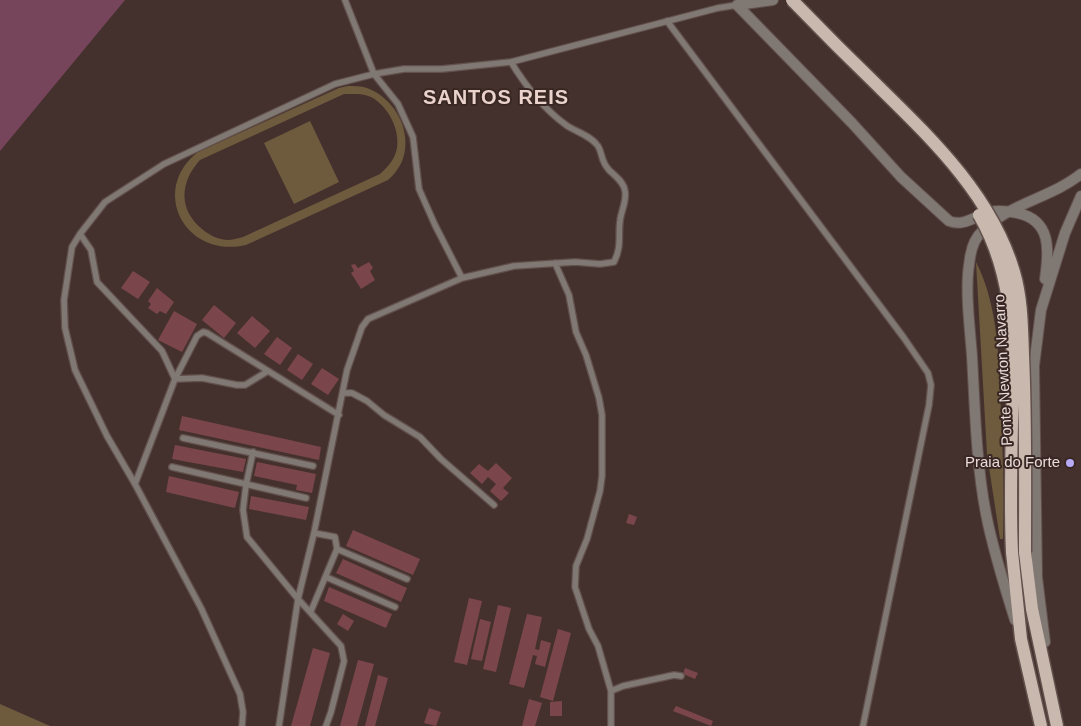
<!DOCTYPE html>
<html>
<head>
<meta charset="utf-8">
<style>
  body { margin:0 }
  canvas { display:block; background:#44312d }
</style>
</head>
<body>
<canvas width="1081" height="726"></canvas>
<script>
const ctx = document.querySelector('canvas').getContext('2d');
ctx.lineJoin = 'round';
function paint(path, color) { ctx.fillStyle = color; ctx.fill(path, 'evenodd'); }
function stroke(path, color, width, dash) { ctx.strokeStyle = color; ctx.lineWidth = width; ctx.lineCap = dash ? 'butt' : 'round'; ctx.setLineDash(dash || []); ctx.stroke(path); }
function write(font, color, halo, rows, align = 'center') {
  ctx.font = font + ' Arial,sans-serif'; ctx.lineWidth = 4; ctx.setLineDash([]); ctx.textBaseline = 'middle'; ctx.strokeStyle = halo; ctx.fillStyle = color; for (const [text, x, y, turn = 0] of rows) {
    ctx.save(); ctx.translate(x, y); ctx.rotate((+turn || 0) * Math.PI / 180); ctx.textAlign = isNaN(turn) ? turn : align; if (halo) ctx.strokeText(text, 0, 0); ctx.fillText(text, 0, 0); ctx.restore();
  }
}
paint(new Path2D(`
  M348,86c6,0 13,0 19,2 37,14 54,65 21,92l-142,65c-61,14 -97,-55 -48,-93l141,-64zM344,94c9,0 19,-1 27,3 17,9 29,32 26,51 -2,11 -9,19 -17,26l-137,63c-5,1 -11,3 -16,3 -10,-1 -18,-5 -25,-11 -24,-20 -22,-47 -2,-69z
  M310,121l29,61 -45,22 -30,-61z
  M976,262c23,45 23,101 25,150 2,42 3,84 2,127h-3l-13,-85z
  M0,704l50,22h-50z`), '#6e5a3d');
paint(new Path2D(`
  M0,0h125l-125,151z`), '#77455b');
paint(new Path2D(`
  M369,262l4,6 -3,3 5,9 -14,9 -10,-16 3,-2 -3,-6 4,-1 3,4z
  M133,271l17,11 -12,17 -17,-11z
  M157,288l17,14 -8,12 -6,-3 -3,3 -9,-6 3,-4 -3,-3z
  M214,305l22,18 -12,15 -22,-18z
  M174,311l23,13 -15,28 -24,-12z
  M252,316l18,15 -15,17 -18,-15z
  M277,337l15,11 -12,17 -16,-11z
  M298,354l15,10 -11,16 -15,-10z
  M322,368l17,11 -11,16 -17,-11z
  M182,416l139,31 -2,13 -140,-30z
  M175,445l71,14 -3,13 -71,-13z
  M257,462l59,12 -4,19 -16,-3 1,-5 -43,-9z
  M496,463l16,15 -9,10 6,5 -8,8 -11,-10 6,-7 -8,-7 -6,7 -12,-11 9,-9 9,7z
  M169,476l70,16 -4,16 -69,-16z
  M251,496l58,11 -3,13 -57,-11z
  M629,514l8,3 -3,8 -8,-2z
  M353,530l67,29 -7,16 -67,-29z
  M343,559l64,29 -6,14 -65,-29z
  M329,587l63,27 -6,14 -62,-27z
  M469,598l13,3 -15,64 -13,-3z
  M498,605l13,3 -15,64 -13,-3z
  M343,614l11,7 -6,10 -11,-7z
  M527,614l15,3 -7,32 4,1 2,-10 10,3 -6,24 -10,-3 2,-8 -4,-1 -9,33 -15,-4z
  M480,619l11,3 -9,39 -11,-2z
  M558,629l13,4 -18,68 -13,-4z
  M313,648l17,5 -20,73h-19z
  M358,660l16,4 -17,62h-17z
  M685,668l13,5 -3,6 -12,-5z
  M378,675l10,3 -13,48h-10z
  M529,699l13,4 -7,23h-13z
  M562,701v15h-12v-14z
  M676,706l37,15 -2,5 -38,-15z
  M429,708l12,4 -5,14 -12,-3z`), '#7b454c');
const service = new Path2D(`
  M667,21l237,317 24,35 3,12 -2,20 -66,321
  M80,234l11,16 6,32 65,69 13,28 27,-1 35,7h8l23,-14
  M555,263l14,32 7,37 10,23 13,43 3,17v61l-2,15 -13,48 -11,27 -1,21 14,42 9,17 13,45v35
  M462,278l52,-12 61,-4 25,2 14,-2c8,-16 4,-25 6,-41 1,-10 7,-20 5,-30 -1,-9 -10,-15 -16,-21 -9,-10 -6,-16 -11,-24 -8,-11 -22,-14 -32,-21 -22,-16 -41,-40 -55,-63
  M343,393h9l15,8 17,14 36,22 21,22 53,46
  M183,438l130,28
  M253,452l-7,33 -3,25 4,27 51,62 43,47 3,15 -13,51 -5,14
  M172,467l134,31
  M135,484l40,-105 22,-43 6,-4 4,1 132,82
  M337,549l70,30
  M326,577l69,30
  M311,611l26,-62 -2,-12 -21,-4
  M611,691l12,-5 51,-11 7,1
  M242,726l1,-14 -3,-18 -39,-86 -66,-124 -28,-48 -32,-66 -10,-42 -1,-28 8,-53 8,-13 25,-32 59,-38 171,-80 39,-10 30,-5h38l69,-7 207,-54 19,-3
  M279,726l19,-127 16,-66 33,-163 15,-43 6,-8 94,-41 -27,-53 -16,-36 -6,-52 -15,-33 -24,-30 -29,-74`);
const minor = new Path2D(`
  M737,5l115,118 49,54 48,44c14,6 27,-5 40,-9 9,-2 19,-1 28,1 35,7 32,38 28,66
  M737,5l36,-5
  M1015,620c-11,-35 -22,-70 -29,-106 -10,-52 -11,-106 -14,-158 -2,-27 -7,-65 -3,-91 1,-10 3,-21 9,-29 26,-32 72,-37 103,-62
  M1045,642l-8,-65 -3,-211 7,-56 24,-77 16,-37`);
const primary = new Path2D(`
  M1012,552l9,87 20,87
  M1025,552l7,57 25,117`);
stroke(service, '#62504c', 8);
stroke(minor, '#62504c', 12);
stroke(primary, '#62504c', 15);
stroke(service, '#807873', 5.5);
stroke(minor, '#807873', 10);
stroke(primary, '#c9b8ae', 12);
const primaryBridge = new Path2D(`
  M792,0c29,30 58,59 88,88 54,53 112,109 134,184 8,27 8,56 9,83 3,65 2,131 2,197
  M979,215c37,63 35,137 33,208 -1,43 -2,86 0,129`);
stroke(primaryBridge, '#62504c', 15, []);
stroke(primaryBridge, '#c9b8ae', 12);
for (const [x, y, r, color] of [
  [1070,463,5,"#b7abf8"]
]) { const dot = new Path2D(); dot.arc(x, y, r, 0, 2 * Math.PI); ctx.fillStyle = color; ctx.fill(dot); stroke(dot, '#392723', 2); }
write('15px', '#e9dcda', '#392723', [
  ["Ponte Newton Navarro",1004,370,-93]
]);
write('15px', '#e9dcda', '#392723', [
  ["Praia do Forte",1060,463]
], 'right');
ctx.letterSpacing = '1px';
write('bold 20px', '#ebd3cd', '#392723', [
  ["SANTOS REIS",496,98]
]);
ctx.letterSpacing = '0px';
</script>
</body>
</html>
